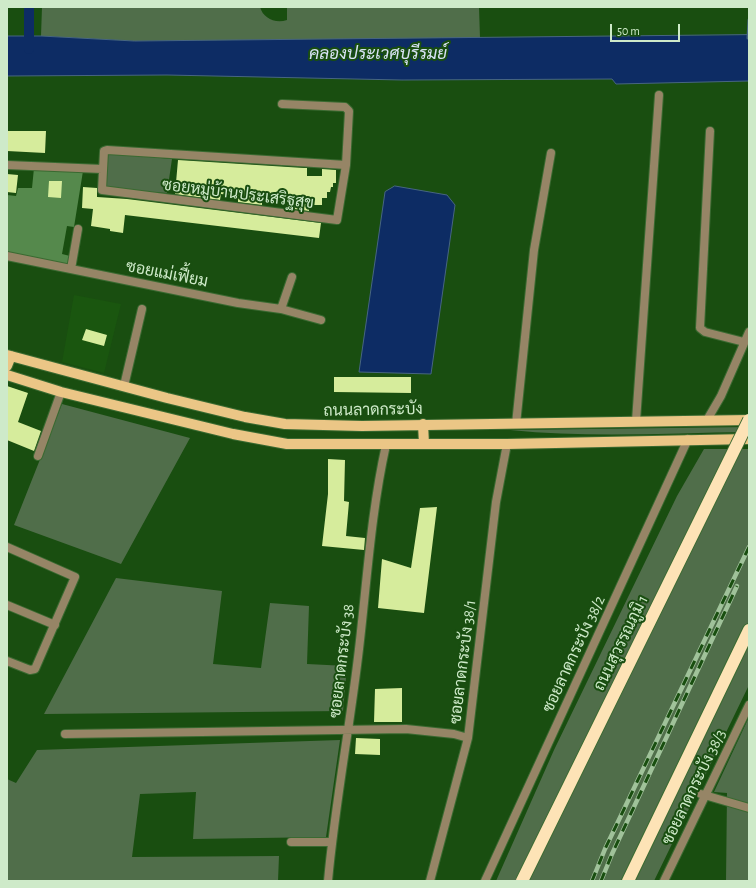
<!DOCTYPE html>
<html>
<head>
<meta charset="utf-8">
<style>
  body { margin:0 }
  #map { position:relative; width:756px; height:888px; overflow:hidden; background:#194e10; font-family:"Alegreya Sans",sans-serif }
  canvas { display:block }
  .frame { position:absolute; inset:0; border:8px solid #ceeac9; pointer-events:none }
  .scale { position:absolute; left:610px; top:24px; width:70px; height:18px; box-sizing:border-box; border:2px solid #ceeac9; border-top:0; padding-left:5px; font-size:12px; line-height:14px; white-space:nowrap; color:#ceeac9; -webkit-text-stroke:3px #194e10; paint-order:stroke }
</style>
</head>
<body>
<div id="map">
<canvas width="756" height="888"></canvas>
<div class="frame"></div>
<div class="scale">50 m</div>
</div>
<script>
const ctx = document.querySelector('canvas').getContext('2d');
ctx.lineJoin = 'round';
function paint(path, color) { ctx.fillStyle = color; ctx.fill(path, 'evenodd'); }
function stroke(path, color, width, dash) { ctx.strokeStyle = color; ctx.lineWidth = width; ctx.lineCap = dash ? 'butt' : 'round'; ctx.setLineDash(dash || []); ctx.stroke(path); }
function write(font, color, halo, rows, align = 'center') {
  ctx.font = font + ' "Alegreya Sans",Sarabun,sans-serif'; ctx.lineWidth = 4; ctx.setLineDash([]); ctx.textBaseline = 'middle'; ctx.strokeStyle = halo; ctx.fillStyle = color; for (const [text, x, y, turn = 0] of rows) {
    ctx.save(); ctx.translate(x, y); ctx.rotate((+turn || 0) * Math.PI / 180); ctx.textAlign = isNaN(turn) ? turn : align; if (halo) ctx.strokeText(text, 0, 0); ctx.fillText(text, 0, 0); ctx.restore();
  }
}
paint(new Path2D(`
  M74,295l47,9 -17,69 -42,-11z`), '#1a560f');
paint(new Path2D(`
  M42,7h218c3,11 15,17 27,13v-13h192l1,31 -346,3 -93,-5z
  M107,153l65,6 -5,34 -61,-4z
  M62,404l128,34 -69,126 -107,-39z
  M749,427v5c-79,1 -160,6 -239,-2z
  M704,449h45v236l-95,196h-158l58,-131 123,-254z
  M116,578l106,13 -9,73 48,4 9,-65 39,3 -2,58 40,2 -4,45 -299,3z
  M749,717v164h-23l1,-88 -13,-1z
  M340,740l-14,97 -133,2 3,-47 -56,2 -8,63 147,-1 -1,25h-271v-102l9,4 21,-33z`), '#506e4a');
paint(new Path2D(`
  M34,168l49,3 -9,56 -7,-1 -5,28 8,2 -1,9 -62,-12v-58l9,1 2,-8h14z`), '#55894c');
const water = new Path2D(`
  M749,35v46l-133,3 -4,-5 -210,1 -235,-5 -160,1v-40h34l93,5z
  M395,186l52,9 8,10 -24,169 -72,-2 26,-180z`);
paint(water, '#0d2c64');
stroke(water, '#476582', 1);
stroke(new Path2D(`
  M748,38l1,-18`), '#476582', 3);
stroke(new Path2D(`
  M29,7v42`), '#0d2c64', 10);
paint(new Path2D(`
  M7,131h39l-1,22 -38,-2z
  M178,160l126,8h3v8h15v-7l14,1v13h-3v4h-2l-1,5h-3v6h-5v7h-13v6l-22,-3v-8l-16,-2v2h-9v5l-24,-3v-6l-17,-2 -1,6 -45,-6z
  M7,174l11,1 -2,18 -9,-1z
  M49,181h13l-1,17 -13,-1z
  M83,187l14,1v9l30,2 194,24 -2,15 -194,-23 -2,18 -13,-2v-2l-19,-3 2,-17 -11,-1z
  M86,329l21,6 -3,11 -22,-6z
  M334,377h77v16l-77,-1z
  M7,386l21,7 -10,29 23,9 -7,20 -27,-11z
  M328,459l17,1 -1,41 5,1 -3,34 19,2 -1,12 -42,-4 6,-52z
  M437,507l-13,106 -46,-5 4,-49 29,9 9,-60z
  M402,688v34h-28l1,-33z
  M356,738l24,1v16l-25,-1z`), '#d6ec9c');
const street = new Path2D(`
  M282,104l63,3 4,4 -3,54 -9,55 -235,-30 2,-39 3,-1 239,15
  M710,131l-10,197 5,4 39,10
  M7,165l95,4
  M7,256l231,47 43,6 40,11
  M71,269l7,-40
  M281,309l11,-32
  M124,386l18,-77
  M707,420l14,-24 28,-64
  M636,421l23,-326
  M516,424l18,-174 17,-97
  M38,456l23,-64
  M7,547l68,30 -40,92 -5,1 -23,-9
  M7,605l48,20
  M65,734l341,-5 48,5 14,4
  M701,794l48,14
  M291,842h40
  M328,881c7,-78 22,-154 31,-232 8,-68 12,-137 27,-204
  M430,881l38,-143 28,-236 11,-58
  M485,881l203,-442
  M664,881l85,-176`);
const primary = new Path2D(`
  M7,355l160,43 78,19 40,7 77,2 387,-6
  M7,366l4,-10
  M7,375l54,17 172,42 54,10h220l242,-5
  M423,424l1,20`);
const highway = new Path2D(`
  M628,881l121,-251`);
stroke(street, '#3a6a31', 10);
stroke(primary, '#3a6a31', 12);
stroke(highway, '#3a6a31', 14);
stroke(street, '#968566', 8);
stroke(primary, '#ebc686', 10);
stroke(highway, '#fde3b6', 12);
const rail = new Path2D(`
  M592,881l13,-32 144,-302
  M601,881l11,-27 125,-268`);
stroke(rail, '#a0c29a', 4.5);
stroke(rail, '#194e10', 3, [9]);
const highwayBridge = new Path2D(`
  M522,881l227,-461`);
stroke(highwayBridge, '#3a6a31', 14, []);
stroke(highwayBridge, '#fde3b6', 12);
write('16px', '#ceeac9', '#194e10', [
  ["ซอยหมู่บ้านประเสริฐสุข",238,194,7],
  ["ซอยแม่เฟี้ยม",167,274,11],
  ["ถนนลาดกระบัง",373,410,-1],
  ["ถนนสุวรรณภูมิ 1",621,643,-64],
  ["ซอยลาดกระบัง 38/2",574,654,-65],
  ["ซอยลาดกระบัง 38",342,661,-83],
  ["ซอยลาดกระบัง 38/1",463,662,-83],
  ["ซอยลาดกระบัง 38/3",694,787,-64]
]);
write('italic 17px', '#d7e2f4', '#194e10', [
  ["คลองประเวศบุรีรมย์",378,54]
]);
</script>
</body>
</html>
